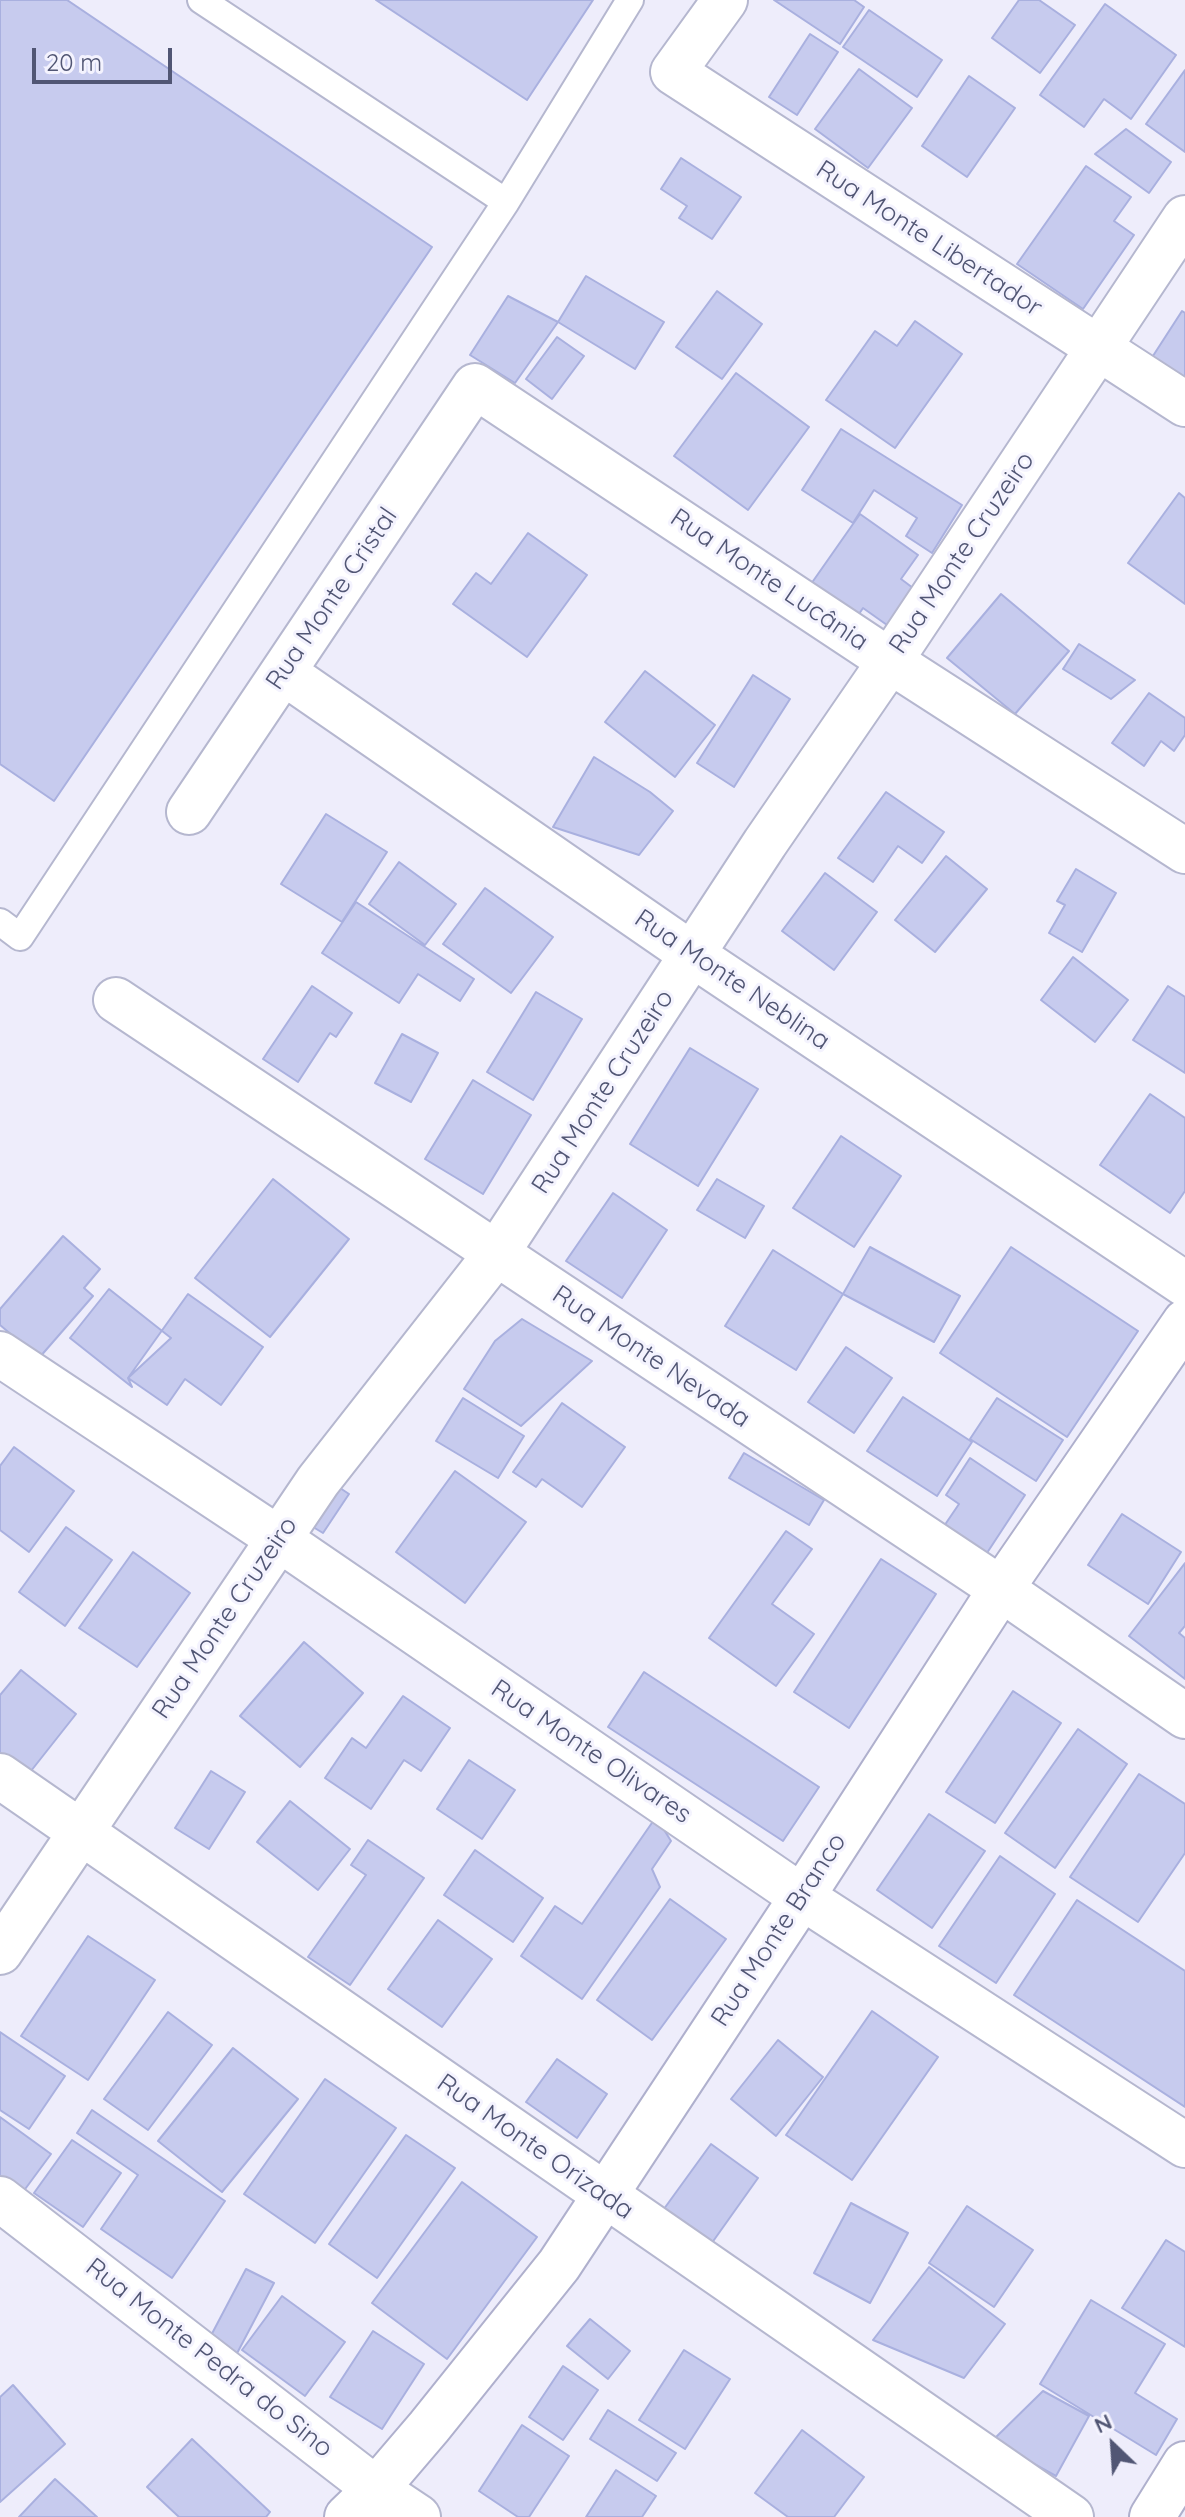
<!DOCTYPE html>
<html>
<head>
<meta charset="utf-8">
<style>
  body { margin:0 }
  #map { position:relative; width:1185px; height:2517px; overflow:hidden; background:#eeedfb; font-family:Quicksand,sans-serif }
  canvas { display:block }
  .north { position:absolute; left:1073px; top:2405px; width:80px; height:80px; -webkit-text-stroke:6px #f4f3fe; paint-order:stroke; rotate:335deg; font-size:22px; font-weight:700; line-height:32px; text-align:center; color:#515674 }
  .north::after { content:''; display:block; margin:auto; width:28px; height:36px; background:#515674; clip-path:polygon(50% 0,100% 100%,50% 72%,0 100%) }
  .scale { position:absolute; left:32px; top:48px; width:140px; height:36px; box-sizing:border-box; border:4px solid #515674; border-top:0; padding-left:10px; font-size:24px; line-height:28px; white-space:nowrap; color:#515674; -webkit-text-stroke:6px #f4f3fe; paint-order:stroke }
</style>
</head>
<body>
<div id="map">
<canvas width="1185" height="2517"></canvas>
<div class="north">N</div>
<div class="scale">20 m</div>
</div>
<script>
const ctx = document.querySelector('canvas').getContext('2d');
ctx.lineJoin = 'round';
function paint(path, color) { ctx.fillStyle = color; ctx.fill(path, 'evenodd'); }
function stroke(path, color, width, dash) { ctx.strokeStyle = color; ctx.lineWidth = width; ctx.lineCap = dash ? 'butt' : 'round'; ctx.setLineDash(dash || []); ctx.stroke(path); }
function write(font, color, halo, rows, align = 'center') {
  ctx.font = font + ' Quicksand,sans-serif'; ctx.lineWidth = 6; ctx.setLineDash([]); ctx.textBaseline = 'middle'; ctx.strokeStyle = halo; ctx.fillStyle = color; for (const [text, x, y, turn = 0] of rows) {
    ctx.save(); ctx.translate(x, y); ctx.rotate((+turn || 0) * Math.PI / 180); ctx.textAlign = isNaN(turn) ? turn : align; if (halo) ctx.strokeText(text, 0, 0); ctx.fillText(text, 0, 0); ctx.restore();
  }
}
const building = new Path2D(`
  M0,0h67l365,247 -378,554 -54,-37z
  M376,0h217l-66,100z
  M774,0h80l10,7 -24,37z
  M1019,0h20l36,25 -35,48 -48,-35z
  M1105,4l71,51 -45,64 -27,-20 -20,28 -44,-32z
  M869,10l73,50 -25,37 -74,-50z
  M810,34l28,18 -41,63 -28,-18z
  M859,69l53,39 -44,60 -53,-39z
  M1185,70v82l-39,-28z
  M969,76l46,32 -48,69 -45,-31z
  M1126,129l45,33 -22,31 -54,-39z
  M681,158l60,39 -29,42 -33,-21 8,-12 -26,-17z
  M1086,166l45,31 -17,24 20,14 -51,74 -66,-45z
  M586,276l78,46 -29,47 -77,-47z
  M717,291l45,33 -40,55 -46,-32z
  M508,296l50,26 -43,61 -45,-28z
  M1182,311l3,2v68l-34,-22z
  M915,321l47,33 -67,94 -69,-48 49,-69 22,15z
  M557,337l27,19 -32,43 -26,-20z
  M736,373l73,54 -61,83 -74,-54z
  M841,429l121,76 -30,48 -26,-17 11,-18 -43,-28 -21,33 -51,-33z
  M1179,493l6,5v106l-57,-41z
  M860,514l58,41 -17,24 12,9 -26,37 -24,-17 -6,9 -46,-33z
  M528,533l59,42 -60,82 -74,-53 23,-31 15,11z
  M1001,594l68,57 -54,63 -68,-56z
  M1079,644l56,36 -24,19 -48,-30z
  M645,671l70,54 -40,52 -70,-55z
  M753,675l37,24 -56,88 -37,-24z
  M1149,693l36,25v17l-11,16 -13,-10 -17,25 -32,-23z
  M594,757l56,35 23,19 -34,44 -86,-28z
  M886,792l58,40 -22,31 -24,-17 -25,36 -35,-24z
  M326,814l61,38 -45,70 -61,-38z
  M946,856l41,33 -52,63 -40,-32z
  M399,862l57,42 -31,41 -56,-41z
  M1076,869l40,24 -34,59 -33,-19 16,-28 -8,-4z
  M825,873l52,39 -43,58 -52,-39z
  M485,888l68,49 -42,56 -68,-49z
  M356,902l118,77 -14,22 -42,-27 -19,29 -77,-50z
  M1073,957l55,43 -33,42 -54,-42z
  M312,986l40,27 -16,24 -6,-4 -32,49 -35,-23z
  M1168,986l17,11v76l-52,-33z
  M536,992l46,27 -49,81 -46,-28z
  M402,1034l36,19 -27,49 -36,-19z
  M690,1048l68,41 -60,97 -68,-42z
  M473,1080l58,35 -48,79 -58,-35z
  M1150,1094l35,24v73l-15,22 -70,-48z
  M841,1136l60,40 -47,71 -61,-39z
  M273,1179l76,60 -79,98 -75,-59z
  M717,1179l47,27 -19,32 -48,-28z
  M613,1193l54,37 -45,68 -56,-37z
  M63,1236l37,33 -16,19 9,8 -54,62 -39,-33v-16z
  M870,1247l90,49 -26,46 -91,-48z
  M1011,1247l127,84 -71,106 -127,-84z
  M773,1250l70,44 -47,76 -71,-44z
  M109,1289l62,49 -43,40 4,9 -62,-49z
  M188,1294l75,53 -42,58 -36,-26 -18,26 -39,-27z
  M522,1319l70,42 -71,65 -57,-37 31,-48z
  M846,1347l46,31 -38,55 -46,-31z
  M903,1397l69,45 -35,54 -70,-45z
  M463,1398l61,38 -26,42 -62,-37z
  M997,1398l66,42 -27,41 -66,-42z
  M562,1403l63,44 -43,60 -40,-28 -6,8 -23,-15z
  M14,1447l60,44 -45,61 -29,-22v-64z
  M744,1453l80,47 -15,25 -80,-47z
  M970,1458l55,37 -42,64 -43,-27 19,-28 -13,-9z
  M455,1471l71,51 -61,81 -69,-51z
  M334,1484l15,10 -26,39 -15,-9z
  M1122,1514l59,38 -33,52 -60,-39z
  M66,1527l46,33 -47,66 -46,-34z
  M786,1531l26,18 -40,55 42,30 -38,52 -67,-48z
  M133,1552l57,41 -53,74 -58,-39z
  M881,1559l55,35 -87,134 -55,-36z
  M1185,1563v63l-6,7 6,5v41l-56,-43z
  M304,1642l59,51 -63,74 -60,-51z
  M21,1670l55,44 -49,62 -27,-22v-59z
  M644,1672l175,115 -36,54 -175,-114z
  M1013,1691l48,32 -66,100 -49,-31z
  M403,1696l47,32 -29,43 -17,-11 -33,49 -46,-31 27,-40 14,10z
  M1078,1729l49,35 -72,104 -50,-35z
  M469,1760l46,30 -33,49 -45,-30z
  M211,1771l34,21 -36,57 -34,-21z
  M1139,1774l46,30v49l-47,69 -68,-45z
  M290,1801l60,48 -32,41 -61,-48z
  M929,1814l56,37 -53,77 -55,-38z
  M656,1817l15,24 -19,28 8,18 -78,112 -61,-43 34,-50 27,18z
  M368,1840l56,38 -74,107 -42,-28 58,-82 -15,-10z
  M475,1850l68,48 -30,44 -69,-47z
  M1000,1856l55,38 -59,89 -57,-37z
  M670,1899l56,40 -74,101 -55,-40z
  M1077,1900l108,71v136l-171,-112z
  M438,1920l54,39 -50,68 -54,-38z
  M88,1936l67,44 -67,100 -67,-44z
  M872,2011l66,46 -86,123 -66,-45z
  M168,2012l44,33 -64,85 -44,-31z
  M0,2032l65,44 -36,53 -29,-19z
  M778,2040l45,37 -47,59 -45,-37z
  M233,2048l65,51 -76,93 -64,-51z
  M557,2059l50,35 -30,44 -51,-36z
  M325,2079l71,49 -81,115 -71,-49z
  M92,2110l133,91 -53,77 -71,-49 37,-54 -61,-42z
  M0,2117l51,37 -31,42 -20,-14z
  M406,2135l49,33 -78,110 -48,-34z
  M72,2140l49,33 -38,54 -49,-34z
  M711,2144l47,34 -49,69 -48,-34z
  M462,2182l75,55 -90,122 -75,-56z
  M851,2203l57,30 -38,70 -56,-30z
  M967,2206l66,44 -39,57 -65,-44z
  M1166,2240l19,12v95l-63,-39z
  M929,2267l76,57 -41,54 -91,-38z
  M246,2269l28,14 -40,76 -28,-14z
  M282,2296l63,46 -40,54 -63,-46z
  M1091,2300l74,44 -30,49 42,26 -21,36 -116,-71z
  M590,2319l40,32 -22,28 -41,-33z
  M373,2331l51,33 -42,65 -52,-32z
  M684,2350l46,29 -45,70 -46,-29z
  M563,2366l35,24 -35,50 -34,-23z
  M13,2385l52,59 -65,58v-105z
  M1043,2391l46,25 -33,60 -64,-35z
  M608,2410l68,43 -19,28 -67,-42z
  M522,2425l47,31 -40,61h-11l-39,-26z
  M802,2430l62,47 -30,40h-46l-33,-24z
  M192,2439l78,73 -4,5h-87l-32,-30z
  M616,2470l40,26 -14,21h-56z
  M55,2479l42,38h-78z`);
paint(building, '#c7cbee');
stroke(building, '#a9b0df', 2);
const lane = new Path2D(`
  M506,202l124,-202
  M0,922l20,15 486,-735 -305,-202`);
const street = new Path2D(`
  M725,0l-52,72 512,332
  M283,672l410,283 492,329
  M189,812l286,-426 415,275 295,190
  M116,1000l885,589 184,127
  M0,1354l279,185 523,358 383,248
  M0,1776l1071,741
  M0,1952l318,-471 178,-227 269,-411 125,-182 295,-443
  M0,2199l376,290 42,28`);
const secondary = new Path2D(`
  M347,2517l29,-28 53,-62 130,-162 243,-368 199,-308 184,-267
  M1152,2517l33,-53`);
stroke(lane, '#b5b7cf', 30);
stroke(street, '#b5b7cf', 48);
stroke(secondary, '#afb0cd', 48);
stroke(lane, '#fff', 26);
stroke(street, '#fff', 44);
stroke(secondary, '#fff', 44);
write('26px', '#515674', '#f4f3fe', [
  ["Rua Monte Libertador",929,239,33],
  ["Rua Monte Cruzeiro",962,553,-56],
  ["Rua Monte Lucânia",769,580,34],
  ["Rua Monte Cristal",332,599,-56],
  ["Rua Monte Neblina",732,980,34],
  ["Rua Monte Cruzeiro",603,1092,-57],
  ["Rua Monte Nevada",651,1357,34],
  ["Rua Monte Cruzeiro",225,1618,-56],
  ["Rua Monte Olivares",591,1752,34],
  ["Rua Monte Branco",779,1930,-57],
  ["Rua Monte Orizada",535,2147,35],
  ["Rua Monte Pedra do Sino",209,2358,38]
]);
</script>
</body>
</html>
